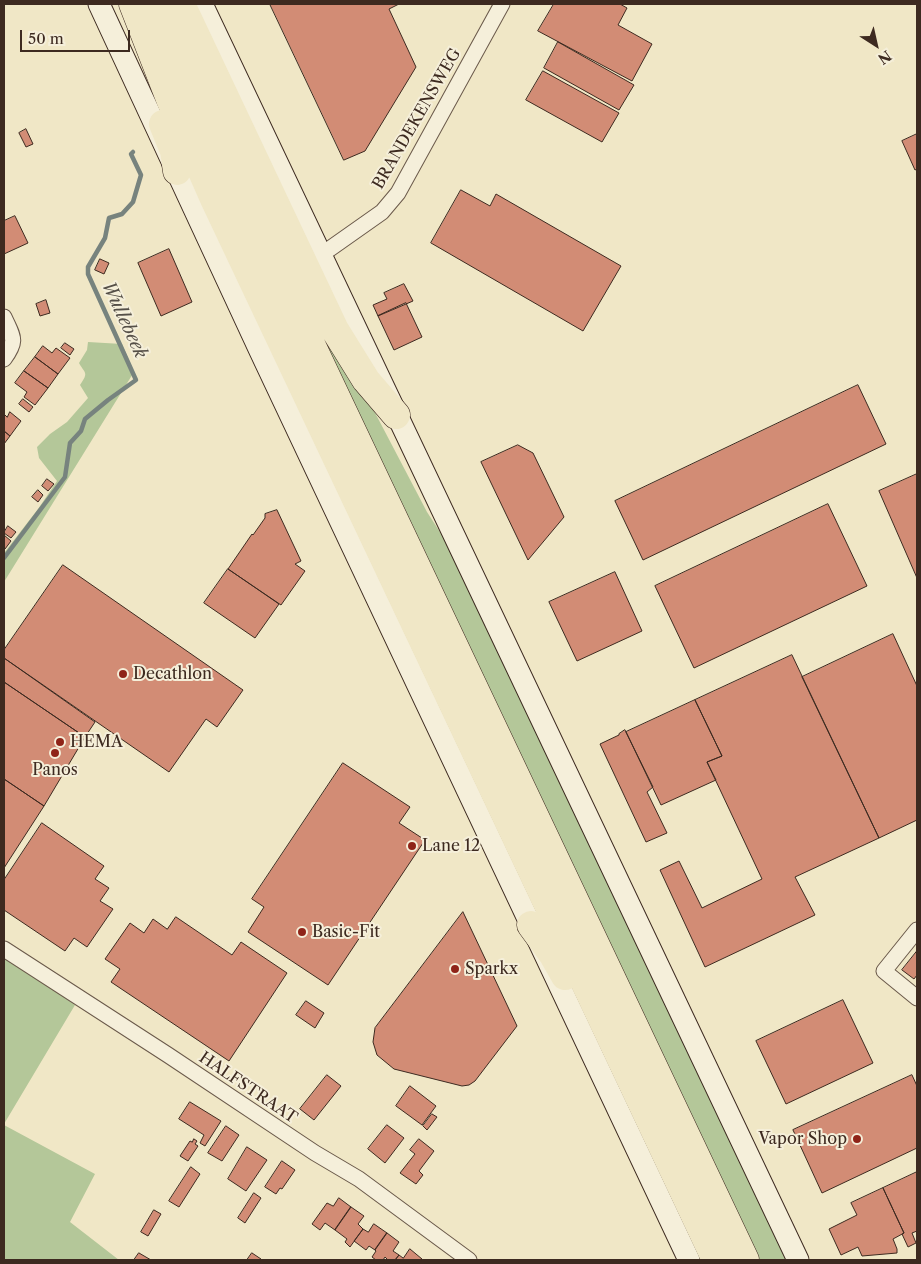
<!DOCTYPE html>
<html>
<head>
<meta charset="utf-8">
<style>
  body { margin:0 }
  #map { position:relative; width:921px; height:1264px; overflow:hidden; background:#f0e7c6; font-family:"Libre Caslon Text",serif }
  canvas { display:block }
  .frame { position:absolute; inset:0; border:5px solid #3d2a20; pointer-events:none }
  .north { position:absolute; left:851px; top:20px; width:50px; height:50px; -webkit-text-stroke:4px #f5efda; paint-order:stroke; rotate:145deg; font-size:14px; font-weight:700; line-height:20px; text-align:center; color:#3d2a20 }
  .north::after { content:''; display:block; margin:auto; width:18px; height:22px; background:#3d2a20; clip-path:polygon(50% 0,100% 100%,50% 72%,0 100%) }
  .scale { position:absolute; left:20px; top:30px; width:110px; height:22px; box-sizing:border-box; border:2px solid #3d2a20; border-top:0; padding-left:6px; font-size:15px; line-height:18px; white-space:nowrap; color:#3d2a20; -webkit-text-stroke:4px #f5efda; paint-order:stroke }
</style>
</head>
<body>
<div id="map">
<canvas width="921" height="1264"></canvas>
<div class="frame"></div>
<div class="north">N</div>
<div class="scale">50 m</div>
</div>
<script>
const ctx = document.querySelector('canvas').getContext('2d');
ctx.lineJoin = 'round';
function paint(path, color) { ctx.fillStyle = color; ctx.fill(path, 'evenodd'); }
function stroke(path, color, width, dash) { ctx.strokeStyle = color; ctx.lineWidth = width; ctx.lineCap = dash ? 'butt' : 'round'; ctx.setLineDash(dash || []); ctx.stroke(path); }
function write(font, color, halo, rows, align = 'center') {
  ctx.font = font + ' "Libre Caslon Text",serif'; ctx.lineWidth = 4; ctx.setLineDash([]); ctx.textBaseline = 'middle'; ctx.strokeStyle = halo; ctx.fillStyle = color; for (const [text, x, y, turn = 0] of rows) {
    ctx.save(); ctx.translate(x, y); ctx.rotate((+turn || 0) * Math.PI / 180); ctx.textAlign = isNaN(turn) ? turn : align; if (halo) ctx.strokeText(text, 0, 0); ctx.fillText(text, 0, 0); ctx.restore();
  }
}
paint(new Path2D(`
  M205,88l222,424 35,54 327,694h-33z
  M88,342l34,2 12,28 -130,210v-29l34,-44 19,-28 -18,-23 -2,-11 13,-13 17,-12 21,-24 -8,-13c9,-13 5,-11 -1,-22l8,-13z
  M4,953l71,52 -71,119z
  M4,1125l91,49 -25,48 49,38h-115z`), '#b4c799');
stroke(new Path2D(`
  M4,558l61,-81 5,-34 11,-12 4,-12 23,-19 28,-20 -48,-106v-7l17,-29 4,-20 13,-4 11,-12 8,-27 -10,-21 2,-2`), '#77837e', 4.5);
const building = new Path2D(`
  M270,4h129l-10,5 27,58 -51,84 -21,9z
  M554,4h66l7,4 -9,17 34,19 -20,37 -94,-50z
  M558,42l76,43 -15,25 -75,-42z
  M543,71l76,42 -17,29 -76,-42z
  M26,129l7,15 -7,3 -7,-14z
  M917,134v35l-2,1 -13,-29z
  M461,190l29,16 6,-12 125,72 -38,65 -152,-88z
  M15,216l13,27 -24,11v-33z
  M169,249l23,53 -31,14 -23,-53z
  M100,259l9,4 -5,11 -9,-4z
  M404,284l9,17 -35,15 -5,-11 14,-6 -3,-6z
  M46,300l4,13 -10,3 -4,-12z
  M406,303l16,34 -28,13 -16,-34z
  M65,343l9,6 -4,6 -9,-7z
  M43,346l9,7 4,-5 14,10 -12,16 -23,-17z
  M35,357l23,17 -10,14 -24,-17z
  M24,371l24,17 -13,17 -11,-8 3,-5 -12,-9z
  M858,385l28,59 -243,116 -28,-59z
  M23,399l10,8 -4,5 -10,-8z
  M10,412l11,9 -11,15 -6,-5v-17l3,3z
  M4,431l6,5 -6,8z
  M518,445l15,8 31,64 -36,43 -47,-98z
  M917,474v104l-38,-87z
  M47,479l7,5 -6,7 -6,-5z
  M38,490l5,5 -5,7 -6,-5z
  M828,504l39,82 -173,82 -39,-82z
  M277,510l24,51 -6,3 10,7 -24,34 -53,-36 24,-35 1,1 12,-17v-4z
  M8,526l8,6 -5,6 -7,-5z
  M4,535l7,6 -6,8h-1z
  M63,565l180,125 -26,37 -11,-8 -37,53 -165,-114v-8z
  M228,569l51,35 -24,34 -51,-35z
  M615,572l27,59 -65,30 -28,-59z
  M893,634l24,52v134l-38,18 -77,-161z
  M792,655l87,183 -84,39 20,38 -110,52 -45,-97 19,-9 23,47 60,-29 -55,-117 15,-6 -27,-56z
  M4,658l91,64 -10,15 -81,-55z
  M4,682l81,55 -41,69 -40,-27z
  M695,700l27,56 -15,6 9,18 -55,25 -35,-73z
  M625,730l28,57 -6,5 20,41 -21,9 -46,-98 19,-9v-1z
  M343,763l67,44 -11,16 26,17 -97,145 -80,-53 16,-25 -12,-8z
  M4,779l40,27 -40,62z
  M42,823l62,43 -9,13 14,9 -9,13 13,8 -26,38 -13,-9 -9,13 -61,-41v-30z
  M463,912l54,114 -42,55 -6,4 -7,1 -68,-17 -17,-14 -4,-13 2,-14z
  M176,917l56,38 9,-13 46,31 -58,88 -118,-79 9,-13 -15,-10 25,-36 14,10 9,-14 14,10z
  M917,951v24l-3,4 -12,-9z
  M843,1000l30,63 -87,41 -30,-63z
  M306,1001l18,12 -9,15 -19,-13z
  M327,1075l14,11 -27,34 -14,-11z
  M912,1075l5,11v62l-95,45 -29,-63z
  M410,1086l26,20 -14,19 -26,-19z
  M190,1102l31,19 -16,25 -5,-3 4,-8 -25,-16z
  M432,1114l5,3 -10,13 -4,-4z
  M387,1125l17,13 -19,25 -17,-14z
  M226,1126l13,9 -17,26 -14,-8z
  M194,1139l3,2 -2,3 3,2 -10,15 -8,-5 10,-15 2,1z
  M419,1139l15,12 -15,20 4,4 -7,9 -16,-11 15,-19 -5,-4z
  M247,1147l20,13 -21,31 -18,-12z
  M282,1161l13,9 -13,19 -2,-1 -4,6 -11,-7z
  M191,1167l9,7 -21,33 -10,-6z
  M917,1172v59l-5,2 4,10 -8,4 -6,-13 2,-1 -21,-45z
  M883,1188l21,45 -11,6 4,10v4l-35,3 -4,-9 -17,8 -12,-26 28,-14 -6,-12z
  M254,1193l7,5 -16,25 -7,-5z
  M339,1198l12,9 -16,23 -10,-7 -5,7 -8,-6 15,-21 6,3z
  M351,1207l13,9 -6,8 5,5 -13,18 -5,-5 2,-3 -12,-9z
  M154,1210l7,4 -13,22 -7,-4z
  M374,1224l13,9 -12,17 -6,-4 -3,4 -12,-9 9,-12 5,3z
  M387,1233l12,9 -6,9 6,4 -4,5h-9l1,-1 -2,-2 -2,3h-7l-4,-3 4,-6 -1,-1z
  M410,1249l12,10 -1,1h-26l4,-5 4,3z
  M139,1253l12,7h-17z
  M252,1253l9,6 -1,1h-13z`);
paint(building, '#d28c75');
stroke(building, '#3d2a20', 1);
const street = new Path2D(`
  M321,255l61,-43 16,-19 104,-189
  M4,317c9,20 14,23 0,42
  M917,930l-33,41 33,27
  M4,949l164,106 147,98 44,26 110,81`);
const secondary = new Path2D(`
  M99,4l161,347 429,909
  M202,4l596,1256`);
const highway = new Path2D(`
  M133,4l37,95 45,102 501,1059
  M157,4l35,85 46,101 507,1070
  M181,4l154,326 31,50 30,35
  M163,124l11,27 3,20
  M531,925l22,30 12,21`);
stroke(street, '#6a594a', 17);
stroke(secondary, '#3d2a20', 23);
stroke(highway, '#3d2a20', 29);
stroke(street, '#f5efda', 15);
stroke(secondary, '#f5efda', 21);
stroke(highway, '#f0e7c6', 28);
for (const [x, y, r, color] of [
  [123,674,5,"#8f2418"],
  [60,742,5,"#8f2418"],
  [55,753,5,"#8f2418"],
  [412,846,5,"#8f2418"],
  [302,932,5,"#8f2418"],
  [455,969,5,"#8f2418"],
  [857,1139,5,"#8f2418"]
]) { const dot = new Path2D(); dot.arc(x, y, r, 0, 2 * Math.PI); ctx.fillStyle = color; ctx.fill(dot); stroke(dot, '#f5efda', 2); }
write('16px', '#3d2a20', '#f5efda', [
  ["BRANDEKENSWEG",417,119,-60],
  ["HALFSTRAAT",248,1088,34]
]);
write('16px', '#3d2a20', '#f5efda', [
  ["Decathlon",133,674],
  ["HEMA",70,742],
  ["Panos",55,770,"center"],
  ["Lane 12",422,846],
  ["Basic-Fit",312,932],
  ["Sparkx",465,969],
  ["Vapor Shop",847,1139,"right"]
], 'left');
write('italic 18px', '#554f47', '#f5efda', [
  ["Wullebeek",124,320,65]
]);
</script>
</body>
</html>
